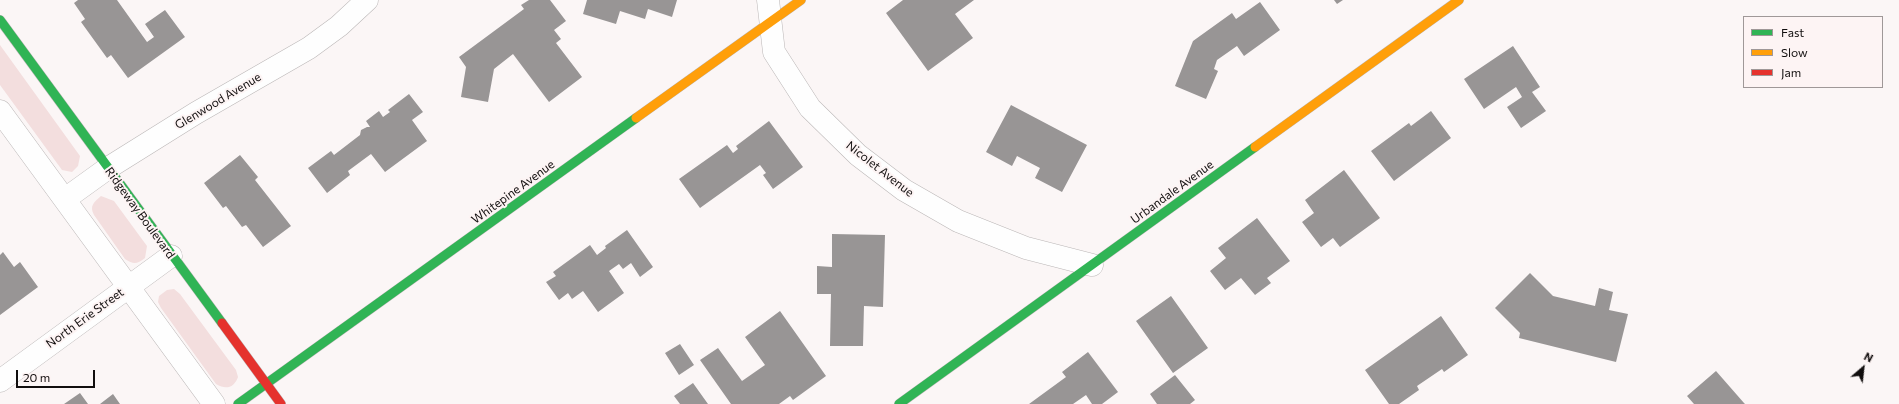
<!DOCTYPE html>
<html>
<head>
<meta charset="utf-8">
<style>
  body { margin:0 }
  #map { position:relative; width:1899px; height:404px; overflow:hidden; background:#fbf6f6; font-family:Commissioner,sans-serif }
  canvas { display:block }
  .legend { position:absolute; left:1743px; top:16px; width:140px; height:72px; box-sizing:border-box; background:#fdf4f4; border:1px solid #9f9898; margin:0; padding:5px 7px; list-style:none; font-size:12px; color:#110e0e }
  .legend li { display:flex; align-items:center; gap:8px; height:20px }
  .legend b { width:20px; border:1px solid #9f9898 }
  .north { position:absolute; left:1843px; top:348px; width:40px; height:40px; -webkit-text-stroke:3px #fdf4f4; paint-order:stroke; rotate:28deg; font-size:11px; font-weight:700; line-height:16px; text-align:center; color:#110e0e }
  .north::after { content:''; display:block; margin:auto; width:14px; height:18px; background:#110e0e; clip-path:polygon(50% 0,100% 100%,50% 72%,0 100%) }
  .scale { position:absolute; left:16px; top:370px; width:79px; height:18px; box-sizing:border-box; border:2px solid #110e0e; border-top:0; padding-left:5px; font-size:12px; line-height:14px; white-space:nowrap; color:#110e0e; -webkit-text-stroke:3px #fdf4f4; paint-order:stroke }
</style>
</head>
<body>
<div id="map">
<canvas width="1899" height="404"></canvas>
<ul class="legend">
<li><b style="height:5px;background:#30b455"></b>Fast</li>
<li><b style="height:5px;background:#ff9f0a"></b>Slow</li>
<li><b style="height:5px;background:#e5322d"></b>Jam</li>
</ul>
<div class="north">N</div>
<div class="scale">20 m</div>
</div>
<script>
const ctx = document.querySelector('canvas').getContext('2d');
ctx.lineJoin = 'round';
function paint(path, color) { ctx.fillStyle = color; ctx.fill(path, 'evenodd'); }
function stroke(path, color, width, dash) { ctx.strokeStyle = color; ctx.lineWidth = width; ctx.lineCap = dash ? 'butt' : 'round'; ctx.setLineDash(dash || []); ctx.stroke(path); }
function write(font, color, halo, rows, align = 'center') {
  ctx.font = font + ' Commissioner,sans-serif'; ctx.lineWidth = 4; ctx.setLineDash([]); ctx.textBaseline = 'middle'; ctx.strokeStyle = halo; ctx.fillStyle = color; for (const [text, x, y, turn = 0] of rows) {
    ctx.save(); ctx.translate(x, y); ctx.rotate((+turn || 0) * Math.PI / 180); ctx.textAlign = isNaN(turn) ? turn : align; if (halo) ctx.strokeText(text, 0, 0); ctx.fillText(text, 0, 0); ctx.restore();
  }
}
paint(new Path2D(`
  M0,45l80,111 -2,10 -6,6 -10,-2 -62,-85z
  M101,196l13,5 33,45 -2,12c-8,6 -11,7 -20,1l-31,-44c-5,-9 0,-13 7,-19z
  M174,289l6,5 56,76 2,7c-4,11 -12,13 -22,7l-55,-76 -3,-6 1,-6 8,-6z`), '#f3dede');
paint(new Path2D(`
  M78,0h39l30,42 7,-5 -9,-13 20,-14 20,27 -57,41 -17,-23 -4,3 -26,-36 4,-3 -11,-16z
  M529,0h21l16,21 -12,9 7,9 -5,4 26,34 -33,25 -36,-48 -19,15 -6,33 -27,-5 5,-30 -7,-10 65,-48 -3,-4z
  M587,0h90l-5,17 -24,-8 -3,10 -25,-8 -4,13 -33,-10z
  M903,0h71l-19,14 18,24 -45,33 -42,-58z
  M1334,0h9l-6,4z
  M1260,2l20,28 -36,26 -7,-10 -20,14 -3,9 4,2 -12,28 -31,-13 18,-45 39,-28 4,6z
  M1513,46l27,41 -8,5 14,19 -25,17 -14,-21 15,-10 -6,-10 -32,22 -20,-30z
  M409,94l14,18 -11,8 15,21 -42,31 -14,-18 -23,17 2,4 -23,18 -19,-25 23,-17 3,4 26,-20 1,-5 6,-3h3l-4,-6 13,-10 4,6 7,-5 -2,-2z
  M1011,105l76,40 -25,47 -27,-14 5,-10 -23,-12 -5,10 -26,-14z
  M1431,111l20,27 -57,43 -23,-30 38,-28 2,3z
  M769,121l34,46 -30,22 -10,-14 3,-2 -6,-8 -60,43 -21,-29 48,-34 6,8 5,-4 -2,-3z
  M240,155l18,22 -3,3 36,46 -28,21 -17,-22 -4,2 -16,-21 -3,2 -19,-25z
  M1344,170l36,48 -40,29 -7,-9 -12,9 -19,-25 12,-9 -9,-13z
  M1257,218l33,43 -23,17 4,5 -16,12 -14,-17 -16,12 -15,-19 16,-13 -8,-10z
  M627,230l26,37 -13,10 -9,-14 -8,6 -4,-5 -10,7 15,22 -26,19 -15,-21 -11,8 -4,-6 -9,7 -13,-18 10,-6 -3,-4 37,-27 7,10 9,-7 -1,-2z
  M832,234l53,1 -2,72 -19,-1 -1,40h-33l1,-52h-14v-28l15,1z
  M3,252l11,15 6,-5 18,25 -38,28v-60z
  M1530,273l23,23 42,10 4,-18 14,4 -4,18 19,4 -12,48 -97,-24 1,-5 -25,-25z
  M1171,296l37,52 -35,25 -37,-52z
  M780,311l46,65 -33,24 -3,-4 -11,8h-48l-31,-44 18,-12 24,33 23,-16 -20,-28z
  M1441,316l27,39 -24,17 -2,-3 -25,17 2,4 -20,14h-10l-24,-34z
  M680,344l14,21 -15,10 -14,-22z
  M1088,352l30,40 -16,12h-10l-6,-9 -13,9h-44l37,-27 -4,-5z
  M1716,371l28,32 1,1h-51l-7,-8z
  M1175,375l20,25 -5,4h-33l-7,-10z
  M693,383l15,21h-28l-6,-8z
  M80,393l8,11h-24z
  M113,394l7,10h-20z`), '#989595');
const street = new Path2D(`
  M768,0l6,52 36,56 48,47 46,35 54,31 68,27 66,17
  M0,111l214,293
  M65,199l43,-31 88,-55 113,-65 30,-22 28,-26
  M0,381l171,-125`);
const fast = new Path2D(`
  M0,20l222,303
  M238,404l398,-286
  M899,404l356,-257`);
const slow = new Path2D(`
  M636,118l165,-118
  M1255,147l204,-147`);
const jam = new Path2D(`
  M222,323l59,81`);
stroke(street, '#bab6b6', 23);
stroke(fast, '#bab6b6', 10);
stroke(slow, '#bab6b6', 10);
stroke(jam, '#bab6b6', 10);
stroke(street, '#fefefe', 22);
stroke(fast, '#30b455', 9);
stroke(slow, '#ff9f0a', 9);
stroke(jam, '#e5322d', 9);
write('12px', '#110e0e', '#fdf4f4', [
  ["Glenwood Avenue",218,101,-31],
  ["Nicolet Avenue",880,169,38],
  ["Whitepine Avenue",513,192,-36],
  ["Urbandale Avenue",1172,192,-36],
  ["Ridgeway Boulevard",140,213,54],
  ["North Erie Street",85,318,-36]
]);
</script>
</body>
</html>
